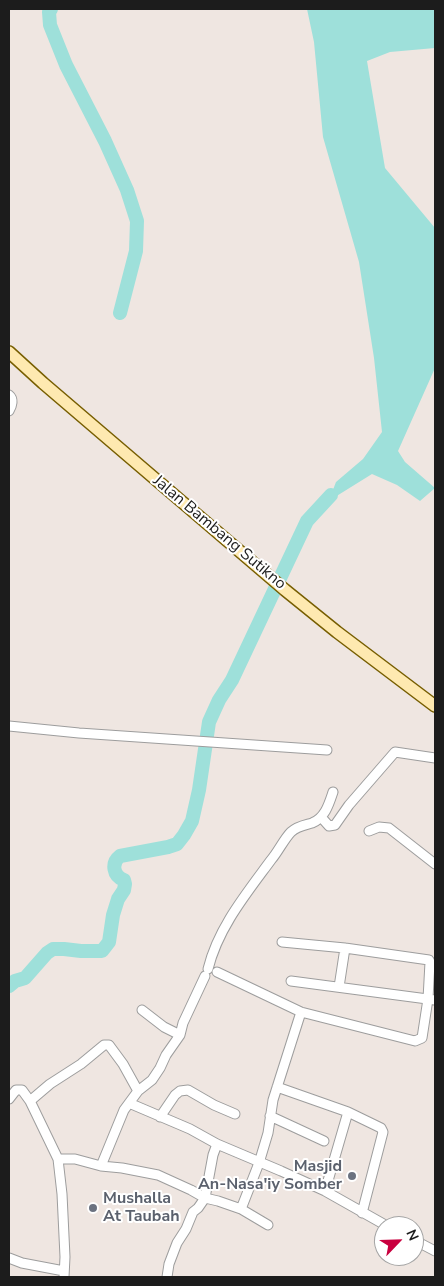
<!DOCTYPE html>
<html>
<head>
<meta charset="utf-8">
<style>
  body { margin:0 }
  #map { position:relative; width:444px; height:1286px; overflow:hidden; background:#efe6e1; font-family:"Nunito Sans",sans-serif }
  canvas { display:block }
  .frame { position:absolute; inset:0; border:10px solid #1c1c1c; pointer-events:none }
  .north { position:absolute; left:374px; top:1216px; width:50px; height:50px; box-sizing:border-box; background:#fff; border:1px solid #a4a4a4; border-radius:50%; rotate:66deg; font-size:14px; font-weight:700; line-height:20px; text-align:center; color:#1c1c1c }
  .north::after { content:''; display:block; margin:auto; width:18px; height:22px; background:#c9003f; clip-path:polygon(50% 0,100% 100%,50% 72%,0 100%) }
</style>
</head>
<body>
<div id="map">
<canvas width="444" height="1286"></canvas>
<div class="frame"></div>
<div class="north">N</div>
</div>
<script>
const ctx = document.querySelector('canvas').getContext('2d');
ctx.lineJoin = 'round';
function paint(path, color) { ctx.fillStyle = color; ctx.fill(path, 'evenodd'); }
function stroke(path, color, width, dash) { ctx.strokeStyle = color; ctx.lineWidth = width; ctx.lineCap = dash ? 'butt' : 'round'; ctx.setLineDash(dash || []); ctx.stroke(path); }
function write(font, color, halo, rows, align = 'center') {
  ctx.font = font + ' "Nunito Sans",sans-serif'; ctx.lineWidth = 4; ctx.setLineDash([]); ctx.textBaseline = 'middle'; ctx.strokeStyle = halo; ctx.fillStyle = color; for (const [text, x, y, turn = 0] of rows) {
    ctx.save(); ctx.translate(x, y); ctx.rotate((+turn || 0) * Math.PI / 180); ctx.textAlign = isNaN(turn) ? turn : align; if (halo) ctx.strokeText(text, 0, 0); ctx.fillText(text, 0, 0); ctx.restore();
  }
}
paint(new Path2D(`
  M307,9h128v39l-45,4 -23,9 18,107 50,60v140l-37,83 7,11 30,26 -15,13 -23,-16 -25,-11 -37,23 -4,-2 5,-13 27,-23 19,-27 -8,-74 -15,-96 -36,-125 -9,-95z`), '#9ee0da');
stroke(new Path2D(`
  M51,9l-2,3 1,13 16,40 39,76 22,49 10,31 -1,30 -16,62
  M9,986l6,-5 10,-3 22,-25 6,-4h11l17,2h21l7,-9 4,-27 5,-16 6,-9 1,-6 -1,-4c-11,-4 -13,-17 -4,-24l48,-9 9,-3 7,-9 8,-14 7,-31 10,-68 10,-22 13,-20 75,-159 24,-26`), '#9ee0da', 14);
const street = new Path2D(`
  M9,395c5,4 3,11 0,16
  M9,726l70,7 248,17
  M321,817l8,9 6,-1 14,-20 46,-53 40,6
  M369,831l10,-4 10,1 46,36
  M208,969c10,-41 38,-75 63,-109 7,-8 13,-21 20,-28 6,-6 14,-7 21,-9 13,-5 17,-19 21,-31
  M217,972l84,40 114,29 7,-3 6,-39 2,-37 -1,-2 -84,-12 -63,-6
  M291,981l144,19
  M339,987l6,-39
  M142,1010l22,17 16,8
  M277,1087l71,25
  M9,1099l7,-9h6l8,11 28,58 4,35 3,63 -1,20
  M30,1101l20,-17 31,-20 23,-19h5l14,19 15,27
  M129,1103l61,26 27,15 64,27 44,20 62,35
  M270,1116l54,25
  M160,1117l15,-22 5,-4 8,-1 26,15 21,9
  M58,1159h17l26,7 21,2 36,7 33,15 14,8 13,3 23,8 18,-46 9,-30 5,-33 28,-88
  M101,1166l23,-56 14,-19 14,-11 8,-12 6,-13 14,-20 3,-12 22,-47
  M325,1191l23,-79 33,16 2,4 -21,81
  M241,1209l27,16
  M414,1240l21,11
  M9,1258l13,5 42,8
  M167,1277l2,-13 8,-21 9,-14 7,-17 5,-4 7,-10 8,-43 4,-11`);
const secondary = new Path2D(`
  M9,352l34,31 242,207 52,42 98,74`);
stroke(street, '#9d9d9d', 11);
stroke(secondary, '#775e00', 14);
stroke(street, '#fff', 9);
stroke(secondary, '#fee9b0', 11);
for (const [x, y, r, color] of [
  [352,1176,5,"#6b7280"],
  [93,1208,5,"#6b7280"]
]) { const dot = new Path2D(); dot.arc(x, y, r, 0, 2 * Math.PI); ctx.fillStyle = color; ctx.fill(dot); stroke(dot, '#fff', 2); }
write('16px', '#1c1c1c', '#fff', [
  ["Jalan Bambang Sutikno",219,533,40]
]);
write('bold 16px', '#5b616d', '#fff', [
  ["Masjid",342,1167],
  ["An-Nasa'iy Somber",342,1185],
  ["Mushalla",103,1199,"left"],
  ["At Taubah",103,1217,"left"]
], 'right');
</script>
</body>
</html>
